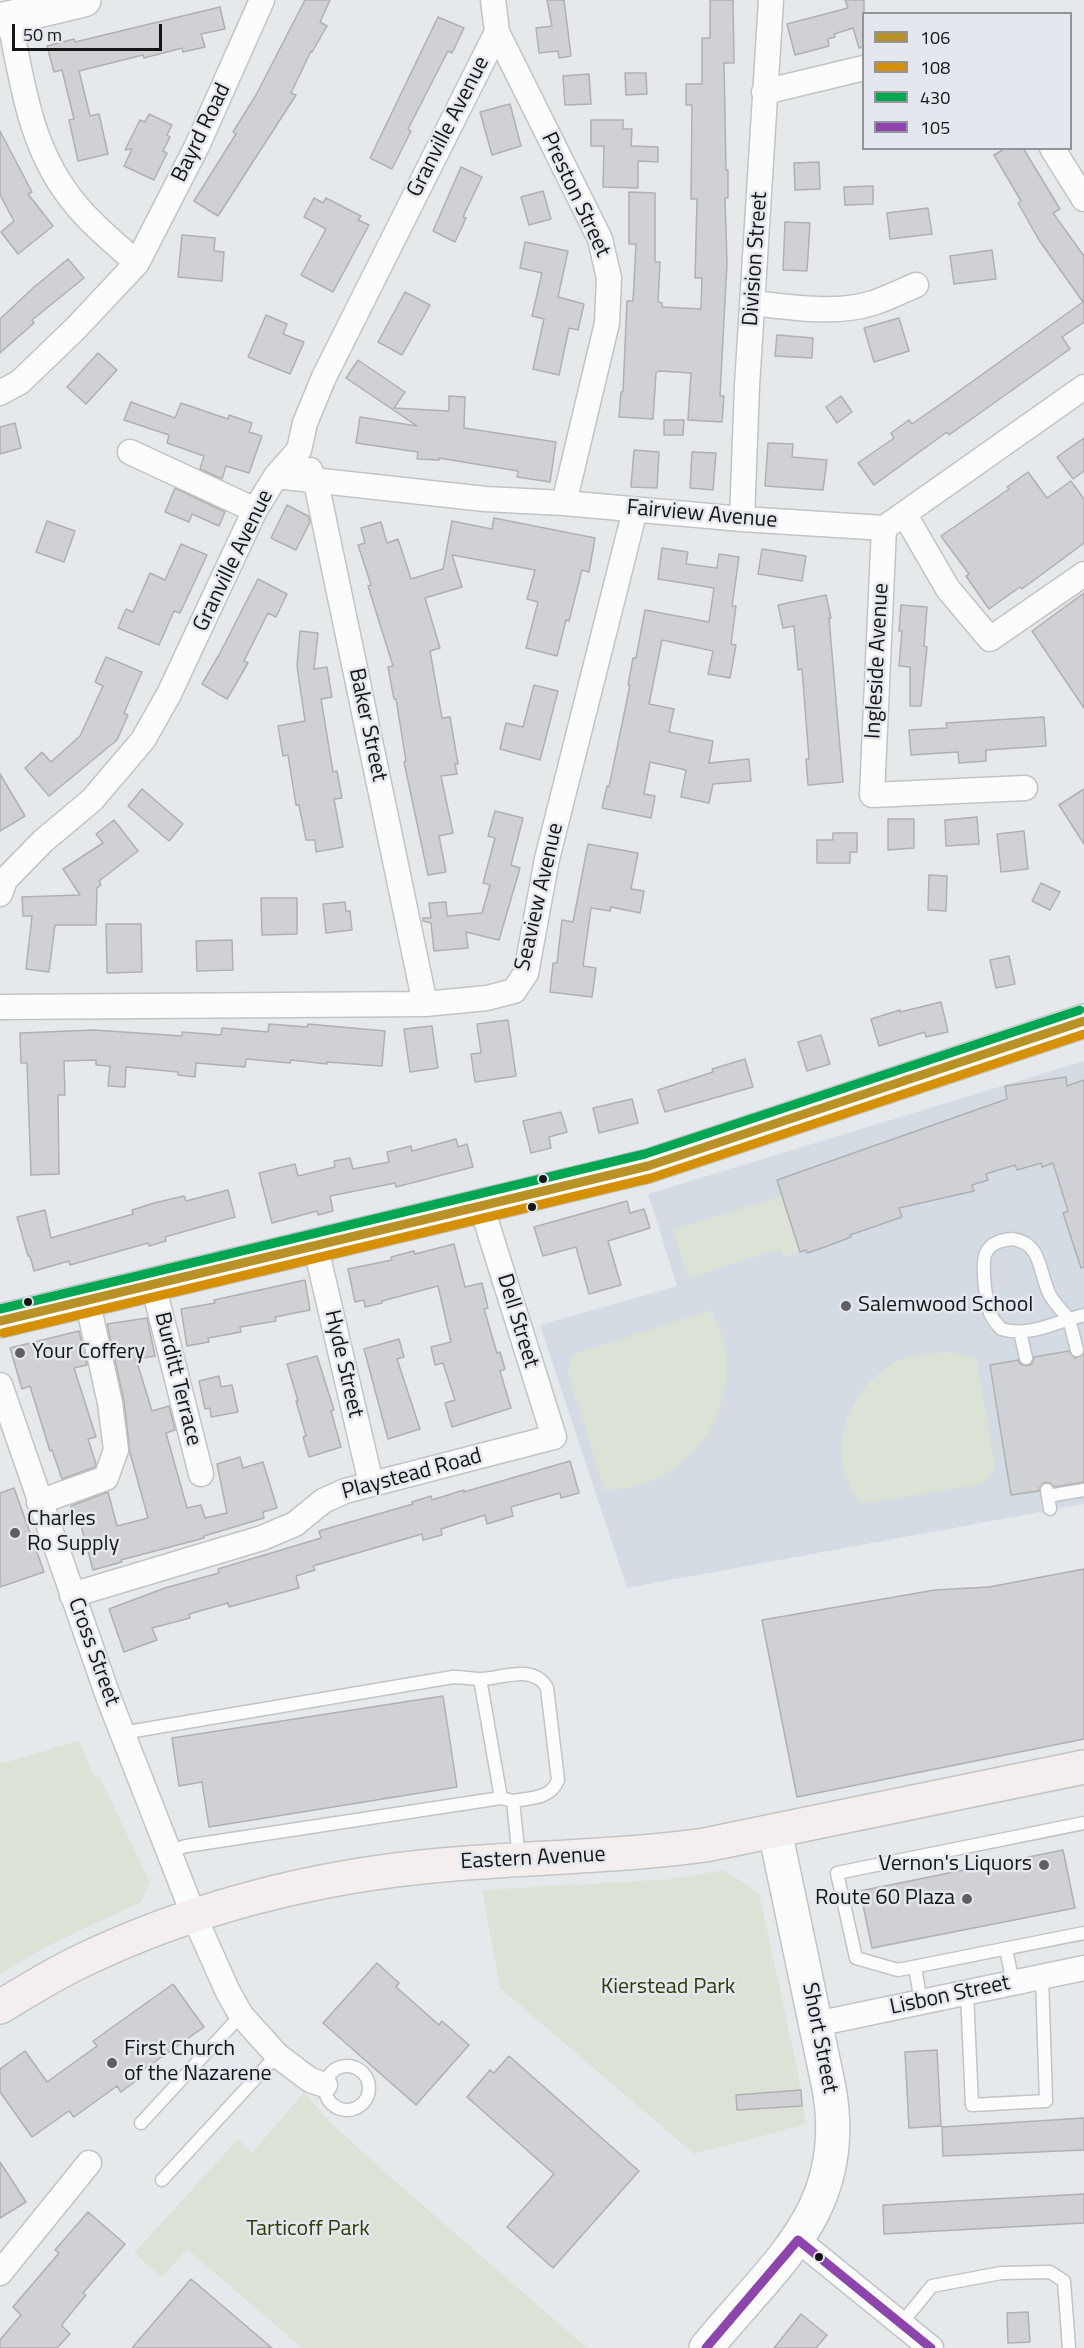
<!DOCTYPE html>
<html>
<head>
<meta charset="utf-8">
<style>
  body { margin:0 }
  #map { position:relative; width:1084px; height:2348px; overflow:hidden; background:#e6e9ec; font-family:"Titillium Web",sans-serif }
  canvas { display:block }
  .legend { position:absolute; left:862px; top:12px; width:210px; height:138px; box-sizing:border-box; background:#e4e8ee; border:2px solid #919498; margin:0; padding:8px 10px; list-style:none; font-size:18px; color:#141517 }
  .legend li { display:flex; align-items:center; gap:12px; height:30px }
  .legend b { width:30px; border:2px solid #919498 }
  .scale { position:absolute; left:12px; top:24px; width:150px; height:27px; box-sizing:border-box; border:3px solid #141517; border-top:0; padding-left:8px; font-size:18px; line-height:21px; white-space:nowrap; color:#141517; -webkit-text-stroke:4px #e4e8ee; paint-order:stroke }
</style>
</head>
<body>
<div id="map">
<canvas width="1084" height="2348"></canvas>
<ul class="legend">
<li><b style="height:8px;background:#b89226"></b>106</li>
<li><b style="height:8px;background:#d59003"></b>108</li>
<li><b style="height:8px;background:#00a651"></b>430</li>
<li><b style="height:8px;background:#8e44ad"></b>105</li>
</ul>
<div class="scale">50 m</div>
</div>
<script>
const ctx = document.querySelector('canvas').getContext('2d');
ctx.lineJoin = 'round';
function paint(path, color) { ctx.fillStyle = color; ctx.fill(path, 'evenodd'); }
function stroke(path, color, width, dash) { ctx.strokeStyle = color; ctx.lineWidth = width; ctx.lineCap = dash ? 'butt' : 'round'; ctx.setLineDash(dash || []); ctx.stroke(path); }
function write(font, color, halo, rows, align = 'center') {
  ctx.font = font + ' "Titillium Web",sans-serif'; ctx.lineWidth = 5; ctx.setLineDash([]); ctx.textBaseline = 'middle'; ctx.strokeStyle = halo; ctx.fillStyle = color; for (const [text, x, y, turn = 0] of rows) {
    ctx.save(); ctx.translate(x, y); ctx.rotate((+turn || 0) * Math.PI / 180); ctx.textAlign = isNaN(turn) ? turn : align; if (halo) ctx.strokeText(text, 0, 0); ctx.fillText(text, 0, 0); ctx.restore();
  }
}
paint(new Path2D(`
  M1084,1061v443l-457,84 -87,-263 137,-39 -29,-92z`), '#d5dbe3');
paint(new Path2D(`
  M782,1196l18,56 -16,5 -3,-8 -93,29 -15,-48z
  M711,1310c4,11 11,23 13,34 12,61 -24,123 -84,141 -11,4 -25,4 -36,5l-37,-120 5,-15z
  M947,1352l29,6 19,109 -12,17 -123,20c-5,-10 -13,-22 -16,-33 -10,-39 12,-85 45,-105 17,-11 38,-13 58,-14z
  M79,1741l15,36 5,-1 51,106 -9,20 -89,42 -52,29v-209z
  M724,1870l35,23 38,175 9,56 -112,30 -194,-166 -18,-98 191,-11z
  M304,2092l26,30 58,53 199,173h-285l-115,-99 -25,28 -28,-24 104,-114 14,14z`), '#dce2d5');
const building = new Path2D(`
  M305,0h25l-10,22 7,4 -15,26 -1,-1 -20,42 5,2 -78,121 -24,-15 42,-67 -3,-2 23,-37z
  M547,0h17l7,56 -12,2 -1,-7 -19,2 -3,-25 16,-2z
  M710,0h23l1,63h-10l2,107h2v28h-3l2,65 -7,133h4l-2,26 -34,-2 3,-47 -32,-2 -3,2 -3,46 -34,-2 2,-25h2l4,-91h6l3,-57h-7v-52l26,1v69h5l-2,40 4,1v4l39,2 1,-31h-7l2,-79h-6l1,-94h-6v-21h16v-46h8z
  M845,0h19v47l-5,1 -6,-20 -19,6 1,3 -7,2 1,7 -34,9 -8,-31 61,-16z
  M220,7l5,22 -24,5 4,13 -22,5 -1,-4 -38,10 -1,-3 -64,16 11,45 9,-2 9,40 -30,7 -9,-41 5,-1 -12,-49 -8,2 -7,-26 27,-7 1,3z
  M438,17l26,11 -12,25 -4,-2 -40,78 3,2 -19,38 -22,-11z
  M625,73h21l1,21 -21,1z
  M589,74l2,30 -26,1 -2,-29z
  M510,104l11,42 -29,9 -12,-43z
  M149,114l23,11 -5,10 3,2 -7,14 4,2 -13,27 -30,-14 8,-17 -7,1 15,-30 5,2z
  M591,120h32v9h9l-1,17 27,1v15l-20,-1v27l-35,-1 1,-41h-13z
  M0,131l32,61 -4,2 25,32 -35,28 -17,-22 13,-11 -14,-26z
  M1006,148h17l37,61 -7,4 31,43v66l-22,15 8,12 -121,86 -2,-3 -73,53 -16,-22 36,-25 -3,-5 18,-13 3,4 40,-28 131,-94 -44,-62 -21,-37 3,-2 -27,-46z
  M819,162l1,27 -25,1 -1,-27z
  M461,167l21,10 -19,40 3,1 -11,24 -22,-11z
  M873,186v18l-28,1 -1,-18z
  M543,191l8,28 -22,6 -8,-28z
  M314,198l9,5 3,-5 35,18 -3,4 11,5 -36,67 -32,-17 25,-46 -22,-12z
  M928,208l4,26 -42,5 -3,-26z
  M785,222l25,1 -3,48 -24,-1z
  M182,235l33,3 -1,13 10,1 -2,29 -44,-4z
  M525,242l43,9 -10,46 26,7 -6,26 -9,-2 -10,47 -26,-6 11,-50 -12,-3 10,-43 -22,-5z
  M992,250l4,29 -42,5 -4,-28z
  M68,259l16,19 -52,42 2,3 -34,30v-34l33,-31z
  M405,292l25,13 -28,50 -24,-13z
  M266,315l21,9 -4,10 21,8 -14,32 -42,-17z
  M899,318l10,33 -35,11 -10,-34z
  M777,335l36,3 -1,20 -37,-2z
  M98,353l19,17 -31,34 -19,-17z
  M358,360l47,32 -11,16 55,3v-15l16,1 -1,31 92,14 -6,40 -33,-5 1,-6 -79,-13v2l-22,-1 1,-7 -62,-9 4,-26 57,9 -71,-48z
  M841,396l11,16 -15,11 -11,-16z
  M131,402l44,16 6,-15 47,16 1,-4 23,8 -3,9 13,4 -13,37 -23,-7 -4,13 -22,-10 4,-13 -37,-13 2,-8 -45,-15z
  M664,420h20l-1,15h-19z
  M15,423l6,25 -21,6v-27z
  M1084,438v33l-11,8 -16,-22z
  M768,443l25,1 -1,13 35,3 -4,30 -58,-4z
  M634,450l25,2 -2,36 -26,-1z
  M692,452l24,1 -3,37 -23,-2z
  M1028,472l19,26 24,-17 13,18v44l-62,46 -2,-2 -31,22 -23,-33 3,-2 -28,-38 68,-47 -2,-2z
  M175,488l50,24 -6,14 -27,-12 -3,8 -24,-10z
  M287,505l21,11 2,6 -14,28 -25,-12z
  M494,518l101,20 -6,34 -7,-2 -13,51 -3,-1 -9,36 -31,-8 12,-46 -11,-3 8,-29 -83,-15 10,32 -37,11 15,50 -10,3 12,67 8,-1 8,47h-3l2,10 -16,2 12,57 -14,3 7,36 -18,3 -24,-113 2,-1 -10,-62h-2l-6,-32 5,-1 -25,-80 3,-1 -13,-40 7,-2 -4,-15 20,-6 6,21 11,-4 13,40 32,-10 9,-48 40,8z
  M47,521l28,10 -11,31 -28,-10z
  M181,544l26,11 -27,58 -6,-2 -15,34 -41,-17 8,-19 7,3 17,-39 15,7z
  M662,548l26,4 -2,12 31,4 2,-14 20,3 -7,49h4l-5,38 5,1 -6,33 -22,-4 5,-23 -51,-11 -13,64 25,5 -5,23 44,9 -4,22 40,-4 2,22 -38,3 -4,19 -28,-6 5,-27 -36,-8 -6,32 11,2 -4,22 -49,-10 5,-22 2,1 21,-102h-2l5,-27h3l9,-48 64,12 5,-34 -56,-9z
  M762,549l44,7 -4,25 -44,-7z
  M258,579l29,15 -11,23 -8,-4 -24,48 4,2 -21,36 -25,-15 18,-31z
  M1084,593v115l-52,-77z
  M826,595l5,23h-2l14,164 -35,3 -2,-26h3l-7,-90 -4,1 -4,-44 -11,2 -5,-23z
  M901,605l26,2 -3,39 3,1 -6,59h-11v-39l-11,-1 3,-35h-3z
  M300,631l18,2 -4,36 13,-2 5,30 -11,2 12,73 4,-1 5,27 -8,1 9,48 -27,5 -1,-12h-9l-7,-35h-3l-8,-50 -5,1 -5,-30 27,-5 -8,-55z
  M106,657l36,15 -18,41 4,2 -11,25 -68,56 -24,-28 17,-16 9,10 29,-26 23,-50 -8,-4z
  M534,685l24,6 -18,69 -40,-11 6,-26 17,4z
  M1044,717l2,29 -60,4v11l-27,2 -1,-11 -47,3 -2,-25 38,-2 -1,-5z
  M0,774l25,42 -25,15z
  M142,789l41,35 -14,17 -41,-35z
  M1084,789v55l-25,-39z
  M495,811l28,7 -12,47 9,3 -21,72 -33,-8 2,16 -34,3 -3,-28 -8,-2v-3h8l-2,-15 17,-1 1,14 35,-3 8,-28 -7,-2 12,-45 -7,-2z
  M977,817l2,27 -33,2 -1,-26z
  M888,819h26v29l-26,2z
  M114,820l24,31 -39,30 2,4 -4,3 -1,37h-41l-6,47 -23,-3 6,-53h-9l-1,-19 58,-2 -17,-26 40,-26 -7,-9z
  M1024,831l4,38 -27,3 -4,-38z
  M833,833h24v19h-7v11h-33v-23h16z
  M588,844l50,9 -7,36 13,2 -4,22 -29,-6 -1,4 -19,-3 -8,58 13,2 -4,29 -42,-5 3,-29h4l5,-43 11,2z
  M929,875l18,1 -1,35 -18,-1z
  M1041,883l19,9 -10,18 -18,-9z
  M261,898h36v36l-35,1z
  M345,902l1,9h4l2,19 -26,3 -3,-29z
  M106,924h35l1,48 -35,1z
  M232,940l1,30 -36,1 -1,-30z
  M1009,956l6,28 -19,4 -6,-28z
  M941,1002l7,30 -22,5 -1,-5 -46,14 -8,-27 29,-9v2z
  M508,1020l8,56 -41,6 -4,-28 10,-1 -4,-29z
  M269,1024l38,3 1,-3 77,7 -3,35 -55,-4v2l-36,-4 -1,3 -44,-4 -1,8 -49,-4 -1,14 -17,-2v-3l-52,-5 -1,20 -17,-1 2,-20 -14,-1v-5l-32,1 1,34h-7l1,79 -28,1 -4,-112h-6l-1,-30 74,-3 88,6v-4l39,3 1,-7 46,4z
  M432,1026l6,42 -28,4 -6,-43z
  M821,1035l9,29 -23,7 -9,-29z
  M745,1059l8,28 -88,25 -7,-22 55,-18 -1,-3z
  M1066,1077l1,9 17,-6v187l-3,1 -18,-55 5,-2 -15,-48 -11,4 -1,-4 -24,7 -2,-5 -29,9 2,6 -16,5 2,6 -75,17 3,9 -52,18 1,2 -26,10 -18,6 -1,-3 -6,2 -23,-72 230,-81 -2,-13z
  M632,1099l6,24 -39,10 -6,-25z
  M561,1112l6,20 -18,5 2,11 -20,5 -8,-32z
  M456,1139l2,8 9,-3 6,23 -77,20 -1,-4 -65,13 3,15 -15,4 -1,-4 -45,12 -13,-50 36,-9 3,12 37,-9 -1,-6 16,-3 3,11 36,-7 -2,-10 24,-6 1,5z
  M228,1190l7,27 -70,20 1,4 -17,5 -1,-3 -78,22 -1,-4 -35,10 -4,-15h-2l-11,-39 28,-7 6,28 82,-24 -1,-4 22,-7 30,-7 2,5z
  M627,1201l3,12 14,-4 6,19 -42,13 13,44 -32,9 -13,-47 -33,9 -9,-29z
  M454,1244l11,43 17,-4 6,25 -4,1 13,44 3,-1 5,17 -5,2 11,37 -59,19 -7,-24 10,-3 -12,-37 -8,2 -4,-18 20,-5 -13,-56 -56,15v2l-17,4 -1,-7 -9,2 -7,-33 44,-9 -1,-3 23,-6 1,3z
  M305,1280l5,30 -35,7 1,4 -36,6 1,5 -33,6 1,4 -22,4 -6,-37 34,-6 -1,-3z
  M147,1318l8,38 -19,3 16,52 17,-5 6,24 -9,3 21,75 14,-3 4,13 22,-5 -10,-49 23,-7 3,11 20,-6 14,46 -14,4 1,6 -60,18v2l-83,22 1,2 -29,8 -14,-52 -5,1 -3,-13 37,-14 9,34 31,-8 -18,-65 -6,-52 -17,-77z
  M79,1331l8,34 -13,3 22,69 -8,2 8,25 -1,3 -33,12 -10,-29 -2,1 -20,-65 -8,3 -12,-41z
  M399,1339l5,18 -7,2 23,70 -32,10 -24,-90z
  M1069,1351l6,7 9,-4v128l-30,5 -4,-4 -5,-1 -5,5 -1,4 -28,4 -21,-130 28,-5 2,4 7,2 5,-2 2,-7z
  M317,1356l17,54 -3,1 10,36 -32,10 -6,-20 3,-1 -10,-35h2l-11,-37z
  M219,1376l2,11 11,-2 6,27 -27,5 -1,-9 -5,1 -6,-28z
  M570,1461l9,32 -18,5 -1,-5 -49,14 2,9 -26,8 -2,-9 -44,14 1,6 -19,5 -1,-6 -109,32 2,4 -19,6 3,12 -70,19 -1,-4 -39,11 1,4 -38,10 5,12 -33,12 -15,-43 56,-21 54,-15 -1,-4 103,-31 -2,-7 94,-27 -1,-2 19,-6 1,4 32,-10v2z
  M14,1488l30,84 -44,15v-94z
  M1084,1569v170l-287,58 -35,-177 173,-30 54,-3z
  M443,1696l14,91 -248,40 -7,-45 -23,4 -7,-48z
  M1063,1850l12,58 -203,40 -12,-57z
  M377,1963l22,20 -3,4 43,38 3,-4 27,24 -53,60 -93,-82z
  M173,1984l31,43 -65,46 2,4 -20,15 -4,-6 -43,31 -5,-6 -37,26 -32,-45v-23l25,-18 22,31 50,-36 -4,-5z
  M937,2050l4,76 -32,2 -4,-76z
  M509,2056l130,115 -86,97 -46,-41 47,-53 -87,-77 23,-27 4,3z
  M801,2090l1,16 -65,4 -1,-15z
  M1084,2118v32l-141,6 -1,-29z
  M0,2162l26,40 -26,16z
  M1084,2194v29l-200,11 -1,-29z
  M88,2212l37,32 -42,49 3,2 -23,28 -1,3 8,8 -13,14h-57v-8l21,-25 -8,-8 46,-54 -4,-3z
  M191,2279l81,69h-140z
  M1028,2312l2,30 -22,1 -1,-30z
  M801,2314l26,21 -11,13h-42z`);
paint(building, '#cfd1d4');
stroke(building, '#aeb0b2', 1.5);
const lane = new Path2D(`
  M1012,1239c32,4 26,36 39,58 5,8 12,15 18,22 -22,8 -45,17 -68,10 -4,-5 -9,-10 -11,-16 -4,-12 -10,-52 -3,-62 5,-9 15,-11 25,-12z
  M1020,1332l6,26
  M1077,1350l-8,-31 15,-4
  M1047,1490l3,19
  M1048,1496l36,-6
  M480,1679l21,119
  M122,1733l331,-56c10,0 19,2 29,2 21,-1 52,-15 65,9l11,92c-7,19 -28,18 -45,21
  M1084,1823l-247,50 19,85 42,12 186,-37
  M169,1851l17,-5 315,-48 12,3 6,58
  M1006,1949l7,34
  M915,1967l6,35
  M967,1993l5,112 74,-4 -4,-124
  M325 2088a22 22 0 1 1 44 0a22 22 0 1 1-44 0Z
  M141,2123l100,-108
  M162,2180l115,-125
  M901,2324l31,-38 69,-13 49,-1 14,9 5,67`);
const street = new Path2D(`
  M493,0l4,32 103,207 9,39 -2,45 -43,180
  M9,17c14,69 21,134 68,189 17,21 40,39 60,57
  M764,92l100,-24
  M1052,148l32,51
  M752,303c39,4 83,12 121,0 15,-5 29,-12 43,-18
  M0,393l20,-11 56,-54 61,-65 60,-117 65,-146
  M130,452l125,58
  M310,470l6,12 109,522
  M276,476l209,23 79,4 178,16 142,9 200,-141
  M905,515l43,74 42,50 94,-65
  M742,519l5,-133 24,-386
  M884,528l-12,267 153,-7
  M0,894l5,-14 38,-39 49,-41 51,-60 26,-46 86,-184 21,-34 23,-26 6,-27 19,-46 173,-345
  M0,1007l425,-3 62,-6 27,-7 12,-18 21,-114 88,-349
  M315,1244l56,239
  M153,1284l48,190
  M0,1385l109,314 85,217 34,76 13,23 36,40 33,25 15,5
  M39,1502l67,-24 10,-28 -6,-47 -23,-104
  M72,1595l190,-57 33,-14 28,-23 22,-10 209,-54 -73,-232
  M816,2024l268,-56
  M798,2240l133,108
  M0,2273l89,-110`);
const secondary = new Path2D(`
  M0,20l84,-20
  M0,1321l648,-155 436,-145
  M706,2348c69,-85 145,-138 123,-260l-54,-257`);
const primary = new Path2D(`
  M0,2007c25,-15 49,-30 75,-43 114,-56 241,-88 367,-99 88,-8 175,-8 263,-20l379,-78`);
stroke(lane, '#c1c4c6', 15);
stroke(street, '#c1c4c6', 27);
stroke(secondary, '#c1c4c6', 36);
stroke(primary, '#c3c4c5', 36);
stroke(lane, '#fbfcfc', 12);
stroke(street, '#fbfcfc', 24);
stroke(secondary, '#fbfcfc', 33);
stroke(primary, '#f4eeef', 33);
stroke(new Path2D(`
  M0,1321l648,-155 436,-145`), '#b89226', 9);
stroke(new Path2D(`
  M3,1333l648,-155 433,-144`), '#d59003', 9);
stroke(new Path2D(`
  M0,1309l645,-155 435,-144`), '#00a651', 9);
stroke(new Path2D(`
  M706,2348l92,-108 133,108`), '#8e44ad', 9);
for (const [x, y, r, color] of [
  [543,1179,5,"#141517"],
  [532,1207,5,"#141517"],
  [28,1302,5,"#141517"],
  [846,1306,6,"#5e5f62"],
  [20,1353,6,"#5e5f62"],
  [15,1533,6,"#5e5f62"],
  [1044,1865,6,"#5e5f62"],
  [967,1899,6,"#5e5f62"],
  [112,2063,6,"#5e5f62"],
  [819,2257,5,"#141517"]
]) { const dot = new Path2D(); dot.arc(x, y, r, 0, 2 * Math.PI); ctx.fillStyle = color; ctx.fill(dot); stroke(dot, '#e4e8ee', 2); }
write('22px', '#141517', '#e4e8ee', [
  ["Granville Avenue",449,127,-63],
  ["Bayrd Road",202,133,-64],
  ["Preston Street",575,195,65],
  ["Division Street",756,259,-86],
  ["Fairview Avenue",702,515,5],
  ["Granville Avenue",234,561,-64],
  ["Ingleside Avenue",878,661,-87],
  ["Baker Street",367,725,78],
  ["Seaview Avenue",540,897,-77],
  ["Dell Street",517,1321,73],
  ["Hyde Street",343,1364,77],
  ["Burditt Terrace",177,1379,76],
  ["Playstead Road",412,1475,-15],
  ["Cross Street",93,1652,70],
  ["Eastern Avenue",533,1859,-3],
  ["Lisbon Street",950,1996,-12],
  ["Short Street",819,2038,79]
]);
write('22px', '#141517', '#e4e8ee', [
  ["Salemwood School",858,1306],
  ["Your Coffery",32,1353],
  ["Charles",27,1520],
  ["Ro Supply",27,1545],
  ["Vernon's Liquors",1032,1865,"right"],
  ["Route 60 Plaza",955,1899,"right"],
  ["First Church",124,2050],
  ["of the Nazarene",124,2075]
], 'left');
write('22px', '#303d08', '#e4e8ee', [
  ["Kierstead Park",668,1988],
  ["Tarticoff Park",308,2230]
]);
</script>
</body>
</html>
